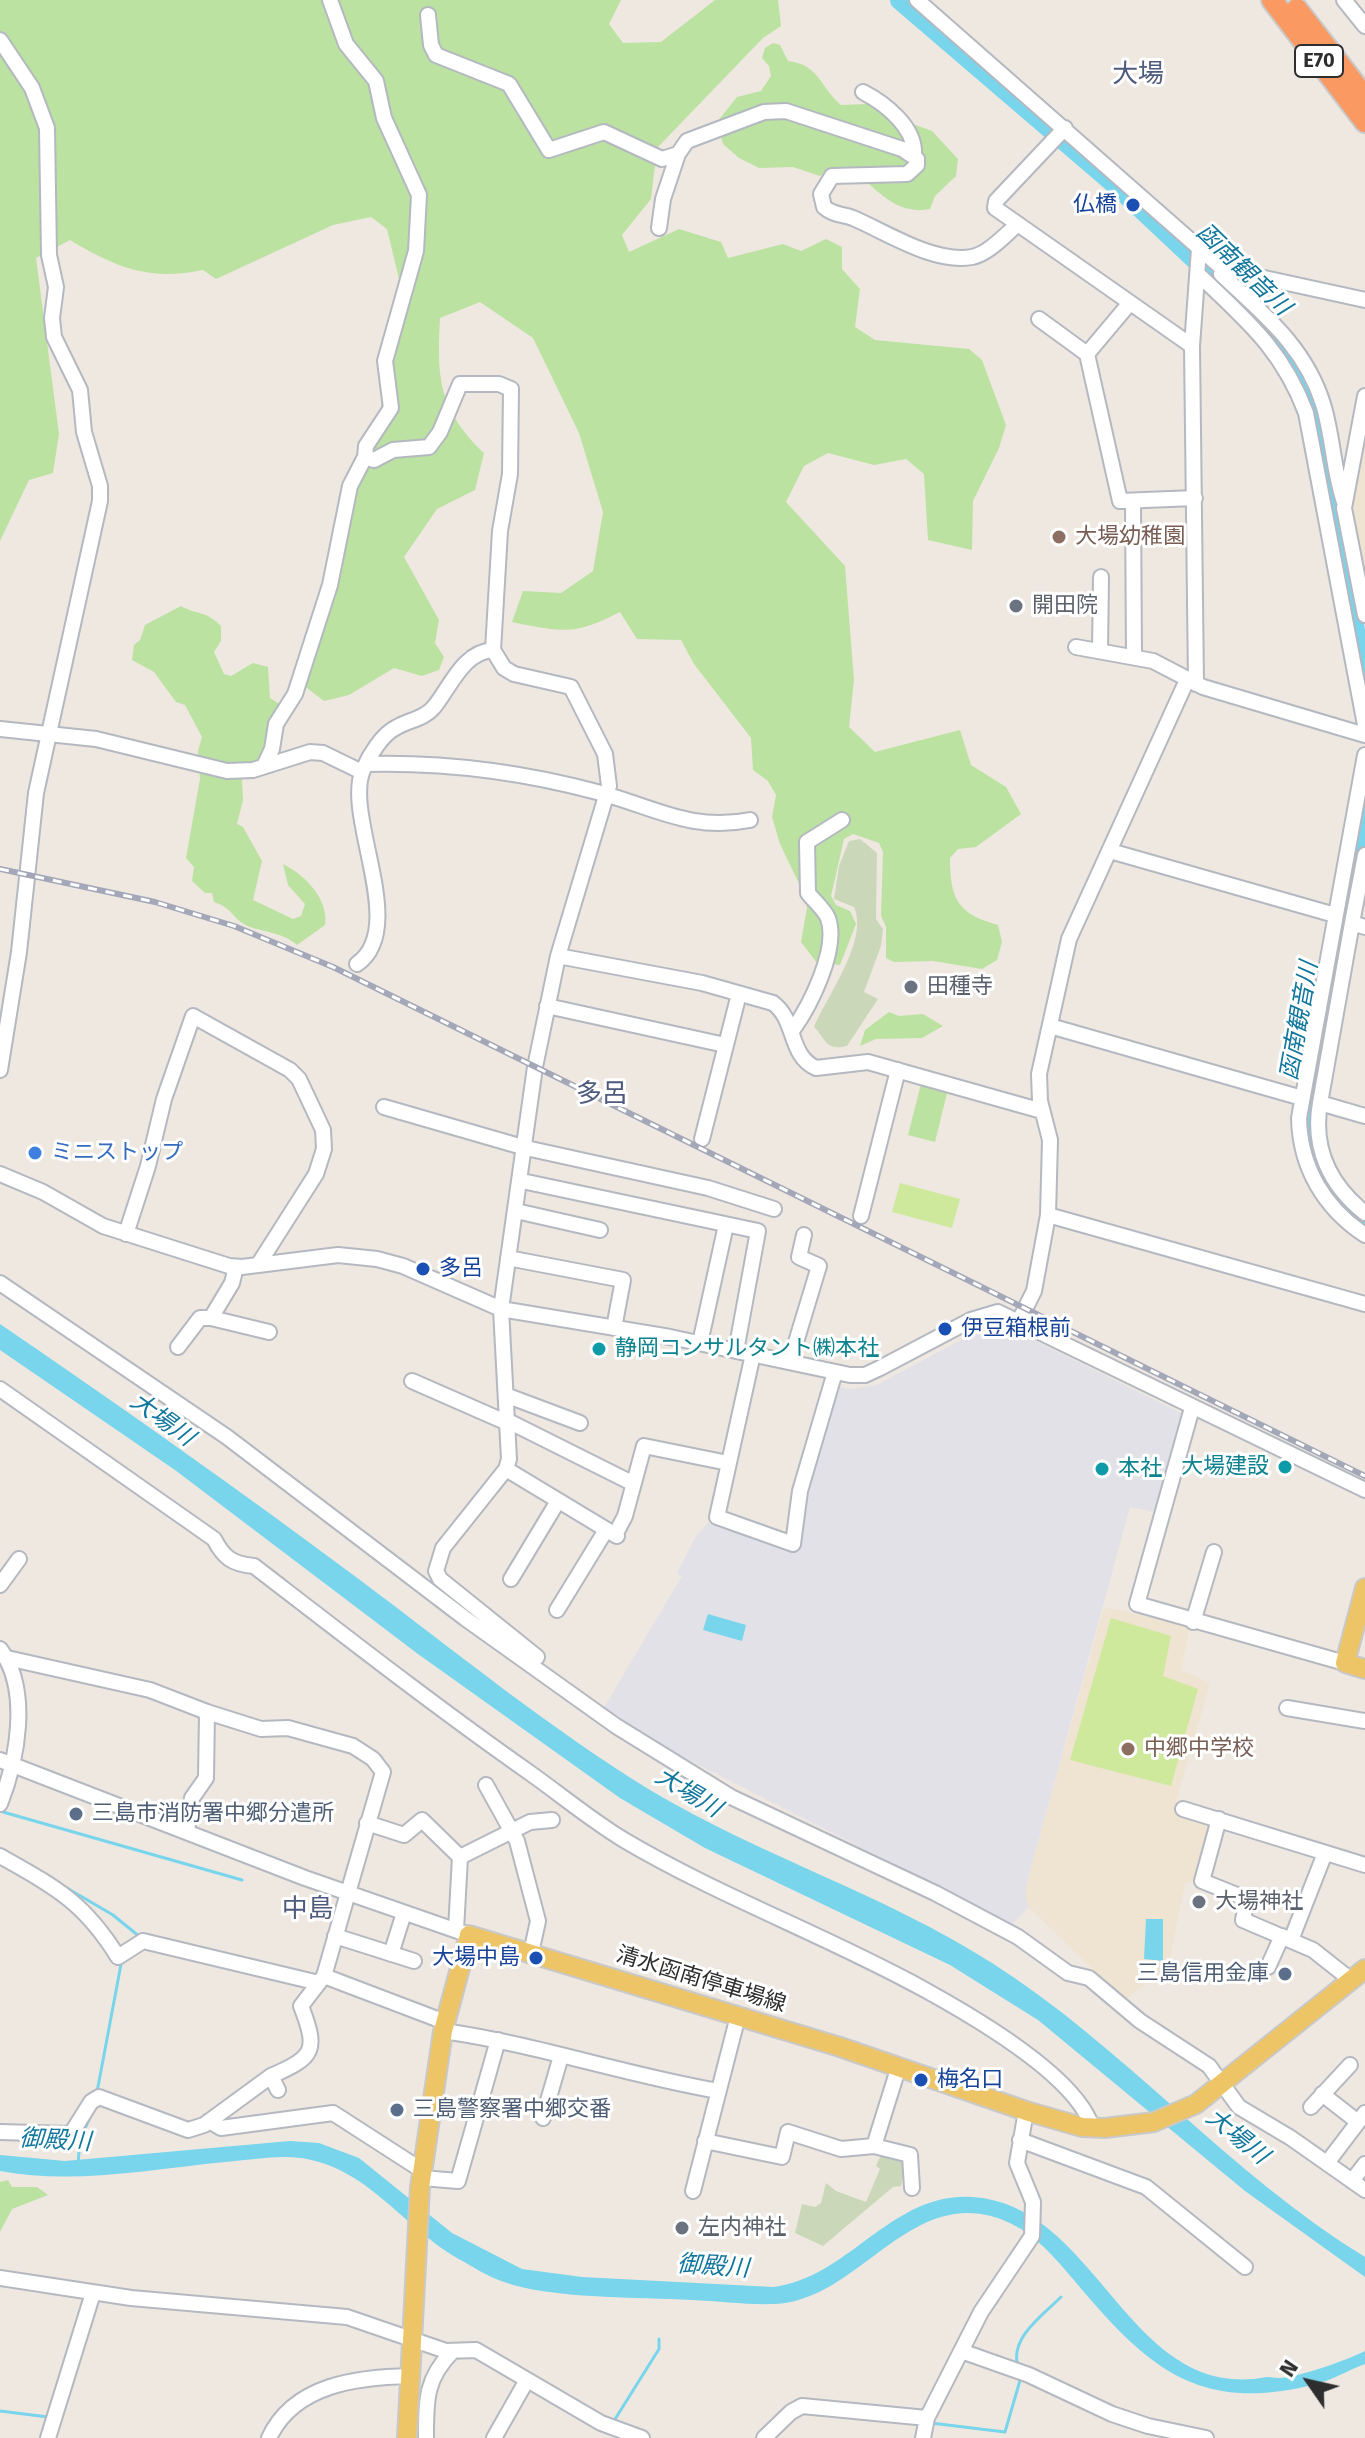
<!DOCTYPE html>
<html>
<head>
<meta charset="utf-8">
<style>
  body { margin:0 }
  #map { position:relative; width:1365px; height:2438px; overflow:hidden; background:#eee8e1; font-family:"Fira Sans",sans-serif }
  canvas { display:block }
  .north { position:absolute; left:1269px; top:2342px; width:80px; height:80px; -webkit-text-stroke:6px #fff; paint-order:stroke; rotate:304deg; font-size:22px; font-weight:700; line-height:32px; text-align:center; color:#2e2e2e }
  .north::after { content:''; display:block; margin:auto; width:28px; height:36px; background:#2e2e2e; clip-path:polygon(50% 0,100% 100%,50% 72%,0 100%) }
</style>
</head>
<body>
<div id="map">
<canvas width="1365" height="2438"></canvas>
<div class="north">N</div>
</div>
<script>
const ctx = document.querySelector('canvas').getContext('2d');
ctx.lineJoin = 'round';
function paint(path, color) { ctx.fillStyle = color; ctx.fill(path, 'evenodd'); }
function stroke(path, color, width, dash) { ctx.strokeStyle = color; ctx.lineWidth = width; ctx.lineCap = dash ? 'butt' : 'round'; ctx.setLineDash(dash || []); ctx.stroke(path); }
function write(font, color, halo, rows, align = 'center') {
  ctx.font = font + ' "Fira Sans","Noto Sans JP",sans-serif'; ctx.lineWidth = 6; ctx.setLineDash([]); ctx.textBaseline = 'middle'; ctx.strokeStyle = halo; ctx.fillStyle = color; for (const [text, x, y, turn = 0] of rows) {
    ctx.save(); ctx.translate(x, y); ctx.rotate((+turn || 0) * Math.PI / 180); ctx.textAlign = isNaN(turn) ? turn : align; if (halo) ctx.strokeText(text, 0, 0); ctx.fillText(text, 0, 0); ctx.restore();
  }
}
paint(new Path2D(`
  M995,1326l24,7 166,82 -26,98 -29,-6 -104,379 3,21 -17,17 -341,-173 -69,-40 80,-135 -5,-3 19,-37 17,-18 85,32 8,-54 33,-109 11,2 27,-4 104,-56z`), '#e2e1e7');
paint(new Path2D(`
  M1365,423v159l-15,-79z
  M1104,1607l86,19 -9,44 29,13 -35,122 39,16 -12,60 -17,2 -17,85 -44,32 -95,-93 -3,-7v-14z`), '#efe3d1');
paint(new Path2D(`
  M0,0h621l-12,24 14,19 38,-1 54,-42h63l3,26 -18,12 -106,110 -6,51 -29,36 7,17 50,-23 42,13 7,16 55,-14 18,7 25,-12 16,8v22l18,20 -5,38 20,13 94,9 13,11 24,65 -7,23 -26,53 -1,49 -44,-10 -4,-66 -18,-15 -32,6 -46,-12 -24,13 -18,36 59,64 9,114 -5,47 26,25 85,-22 11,35 35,22 15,27 -45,33 -18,2 -8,9c0,40 7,56 48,67l4,17 -5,18 -15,9 -49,-8 -39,1 -8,-4v-31l-5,-11 2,-64 -4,-9 -26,-9 -9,5 -13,57 5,9 14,6 6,13 -16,41 -23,-2 -16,-21 6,-34 -2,-12 -25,-52 -8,-27 4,-22 -8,-14 -15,-11 -2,-32 -57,-74 -13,-24 -44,-1 -17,-27c-47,24 -57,20 -108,10l11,-31 38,2 32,-22 10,-59 -24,-79 -46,-95 -53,-36 -40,16c-3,60 -2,91 44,135l-9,37 -38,19 -33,48 35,63 -4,23 9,14 -5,13 -17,6 -28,-8 -45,27 -25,6 -21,-16 49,-188 28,-79 7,-79 14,-52 -14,-58 -16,-12 -38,8 -117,54 -13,-9c-55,11 -86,-2 -133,-30l-34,18 23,176 -6,39 -24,7 -29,61z
  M773,43l7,2 8,16c32,4 30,24 53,44l27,-1 24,18 18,1 22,8 26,28 -2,17 -21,20 -5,13c-54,11 -68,-63 -110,-33l-27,-9 -34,1 -20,-10 -16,-14 -6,-22 20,-25 24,-6 10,-15 -2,-10 -7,-8 3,-10z
  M181,606c15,9 25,4 40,20v15l-7,11 10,22 7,2 22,-13 15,4 2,31 14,9 -21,55 -12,6 -9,11 1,21 -6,24 6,3 19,34 -9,39 40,19 8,-3 4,-12 -17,-19 -5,-21c22,11 46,35 42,61l-28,20c-15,-14 -40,-13 -53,-21 -13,-8 -12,-16 -30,-22l-2,-9h-7l-13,-12 2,-14 -8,-9 14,-79 -2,-28 4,-14 -17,-32 -9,-3 -22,-30 -22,-12 2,-15 6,-5 5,-15z
  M889,1012l10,4 24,-2 20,12 -21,12 -46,1 -16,7 5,-16z
  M921,1084l27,5 -13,53 -27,-7z
  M8,2180l4,7h25l11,8 -36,14 -12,23v-50z`), '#bbe2a0');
paint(new Path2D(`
  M860,839l17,14 -1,66 7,10 -2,17 -17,46 14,7 -31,47c-22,5 -20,-6 -33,-19 13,-31 55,-87 40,-120l-20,-8 5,-33 10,-25z
  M883,2150l25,7 -7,29 -8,1 -70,59 -28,-13 7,-29 13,3 6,-4 5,-20 10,8 30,11 14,-33 -4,-3z`), '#cad8b9');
paint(new Path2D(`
  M900,1183l60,16 -8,29 -60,-16z
  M1111,1618l60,18 -8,40 35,13 -27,97 -101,-26z`), '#cee99c');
paint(new Path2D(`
  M0,1324c122,83 242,168 360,256 95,71 189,148 290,210 110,66 234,104 342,173 134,85 237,211 373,294v20l-120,-86 -207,-171 -88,-55 -245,-117 -85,-50 -202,-144 -243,-184 -175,-120z
  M708,1614l38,11 -4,16 -39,-11z
  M1146,1919h17v42l-19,-2z
  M290,2141l29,2 40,15 93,75 70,36 60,8 191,10c76,-9 118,-95 199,-90 127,7 156,207 295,180 2,0 10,1 12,1 21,-1 68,-18 86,-27v13c-17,6 -32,16 -49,20 -119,31 -170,-18 -243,-105 -23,-27 -45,-53 -82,-63 -86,-22 -134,84 -216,88 -28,1 -56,-3 -83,-4 -51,-3 -142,-1 -188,-18 -16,-5 -32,-16 -47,-24 -56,-33 -89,-90 -156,-100 -24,-3 -51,2 -76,4 -73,7 -152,23 -225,9v-16l65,6z`), '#78d5ec');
stroke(new Path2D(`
  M3,1812l239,68
  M60,1884l53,31 27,22
  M97,2092l25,-133
  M78,2164l2,-24 11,-25
  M1018,2366c-9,-28 26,-52 43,-69
  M0,2411l48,6
  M931,2423l74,9 16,-55
  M612,2424l47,-75v-10`), '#78d5ec', 3);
stroke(new Path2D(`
  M900,0l217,186 117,110
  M1258,317l36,46 23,55 48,269
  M1365,811l-55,300c0,48 13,84 55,111`), '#78d5ec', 20);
const minor = new Path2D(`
  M917,0l306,269 142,31
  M1344,0l21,26
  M428,15l3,30 5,10 73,29 40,66 55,-18 58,27 16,-5
  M0,40l32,48 15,40 2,127 7,32 -4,31 2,19 26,53 4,42 16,54v15l-64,292 -17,159 -19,118
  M863,92c23,12 53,36 51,63
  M1065,128l-69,73 -1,7 197,138
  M659,228l4,-29 15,-45 9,-13 77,-29 22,-1 116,38 15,10v6l-10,9 -75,2 -11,18 3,13c9,8 18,7 29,11 33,14 81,46 119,39 16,-3 33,-22 46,-33
  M1222,270l-1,4c42,40 84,72 102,130 10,32 10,66 21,98
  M1198,274c48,46 84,75 108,139l59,312
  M1039,319l48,35 33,147 75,-3
  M1087,354l42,-50
  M1365,396l-21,112 21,107
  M365,457l9,3 19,-10 36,-3 11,-15 20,-48h39l12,5 -1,85 -10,57 -7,119 11,18 10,6 57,13 34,67 4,32 -51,170 -23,111 -34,242 8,150 -3,10 -63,79 -7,23 4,8 97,78
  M1133,501l1,156
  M1076,647l77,14 50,26 162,48
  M1100,651l1,-74
  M1196,684l-4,-338 7,-97
  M0,729l96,10 131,32 26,-1 57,-18 13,1 39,19
  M1365,755l-66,363c1,49 25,90 66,117
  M366,764c78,-2 156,8 231,28 55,14 93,40 153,28
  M264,766l8,-17 4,-25 19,-30 35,-109 20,-99 15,-29 1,-11 25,-38 -6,-47 31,-110 3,-56 -35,-77 -8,-37 -30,-37 -16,-44
  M1110,851l225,64
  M1352,923l13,-68
  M1365,927l-13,-4 -32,180 45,13
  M558,956l144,27 71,20c24,18 15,52 43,65l52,-6 174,49
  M357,964c52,-36 -14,-148 6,-194 6,-14 19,-36 34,-43 12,-7 27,-8 37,-20 17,-21 29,-55 59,-57
  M547,1006l178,39
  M1050,1026l252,72
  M792,1031c18,-25 47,-82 36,-113 -4,-9 -14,-17 -20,-25l-1,-51 35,-22
  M1320,1103c-8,45 10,82 45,110
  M384,1107l142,41 182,40 66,21
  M702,1139l37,-145
  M0,1174l43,18 60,34 126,40 13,1 96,-12 39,4 26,7 98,43 169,28 180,38h15l15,-7 91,-48 27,-8 367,178
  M522,1181l236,50 -22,120
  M516,1211l84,19
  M1048,1215l317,89
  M861,1216l37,-146
  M126,1234l22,-68 16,-67 29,-83 97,54 9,9 24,51 1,19 -8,25 -58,91
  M508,1258l115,22 -9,48
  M0,1283l227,154 239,182 150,107 115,71 204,96 83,44 50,36 21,5 51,43 69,45 30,41 52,31 74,52
  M211,1318l58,14
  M1019,1321l15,-30 14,-76 2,-75 -10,-39 -1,-27 30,-135 118,-259
  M700,1343l26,-118
  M178,1347l22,-29h11l21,-35 4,-16
  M753,1354l-36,163 76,27 7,-53 35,-119
  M790,1362l29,-96 -20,-9 5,-22
  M412,1381l98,43
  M0,1389l214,150c10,19 18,25 40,27 91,70 182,141 276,207 31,22 61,47 94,67 98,58 204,96 303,151 47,26 149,85 165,136
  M508,1396l72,27
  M1192,1408l-55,196 208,59
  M510,1422l122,61
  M506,1469l111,67
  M615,1535l10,-19 19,-70 84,17
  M511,1579l47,-78
  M0,1585l19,-26
  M557,1610l49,-80
  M1193,1622l21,-70
  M0,1649c31,41 17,112 0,155
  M7,1658l143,32 57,22 -1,66 -14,20 -5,33
  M1287,1708l78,13
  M207,1712l54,17 27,-1 65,18 20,13 10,13 -59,204 -23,30c17,44 14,51 -30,70l7,14
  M0,1760l305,118 164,57
  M486,1785l31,56 21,80 -7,32
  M1183,1809l182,56
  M1219,1819l-17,62 45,18 -4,21 70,30 38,30
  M367,1823l37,12 18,-15 38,37 -4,73
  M0,1856c55,31 84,46 118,101l25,-16 176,42
  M460,1857l70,-35 22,-2
  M335,1936l79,25
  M1291,1940l34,-87
  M391,1954l13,-41
  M1268,1967l14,-31
  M324,1976l121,46
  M443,2031c93,13 182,44 275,60
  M1322,2094l36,28
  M1311,2107l39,-42
  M543,2118l18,-62
  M209,2121l12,7 112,-15 90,58
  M0,2132l71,2 20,-32 8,-5 89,33 16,-5 67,-49
  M1020,2140l126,47 99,80
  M705,2141l77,16 6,-25 53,17 33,-3 36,9 2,33
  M874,2146l25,-80
  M1327,2163l38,-50
  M422,2178l36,3 40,-141
  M1352,2181l13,-17
  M693,2191l45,-175
  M0,2278l131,20 216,19 99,34 30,-1 125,73 41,15
  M961,2351l68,24 83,39 36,12 58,12
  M48,2438l45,-145
  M269,2438c25,-54 89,-61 142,-62
  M426,2438c0,-36 -1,-59 26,-86
  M494,2438l33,-58
  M764,2438l27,-26 11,-6 125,12 54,-106 51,-76 1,-34 -16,-39 9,-52
  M923,2438l4,-20`);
const major = new Path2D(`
  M1365,1588l-20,75 20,6
  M407,2438l13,-251 23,-156 26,-96 371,112 186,64 56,16 23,1 49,-6 42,-18 169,-135`);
const highway = new Path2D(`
  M1272,0l93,122
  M1297,9l68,88`);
stroke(minor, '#b4b8c0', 18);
stroke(major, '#c9c9c9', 22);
stroke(highway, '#c9c9c9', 24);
stroke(minor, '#fff', 14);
stroke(major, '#edc567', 18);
stroke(highway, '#fa9961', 20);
const rail = new Path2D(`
  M0,869l155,33 79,24 99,41 1032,509`);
stroke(rail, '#a3a7b7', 6);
stroke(rail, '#fff', 3, [9]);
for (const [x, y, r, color] of [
  [1133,205,8,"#1a4fb4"],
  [1059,537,8,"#8d6e63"],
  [1016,606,8,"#6b7280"],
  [911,987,8,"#6b7280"],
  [35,1153,8,"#3f7fe0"],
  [423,1269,8,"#1a4fb4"],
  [945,1329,8,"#1a4fb4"],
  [599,1349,8,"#0f9aa8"],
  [1285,1467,8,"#0f9aa8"],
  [1102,1469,8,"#0f9aa8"],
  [1128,1749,8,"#8d6e63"],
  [76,1814,8,"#5c6f8a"],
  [1199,1902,8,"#6b7280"],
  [536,1958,8,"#1a4fb4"],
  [1285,1974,8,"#5c6f8a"],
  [921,2080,8,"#1a4fb4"],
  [397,2110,8,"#5c6f8a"],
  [682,2228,8,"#6b7280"]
]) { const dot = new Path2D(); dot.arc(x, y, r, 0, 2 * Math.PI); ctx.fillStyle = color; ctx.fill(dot); stroke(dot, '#fff', 3); }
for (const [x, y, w] of [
  [1319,61,48]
]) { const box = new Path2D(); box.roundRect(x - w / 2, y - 16, w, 32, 6); ctx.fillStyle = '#fff'; ctx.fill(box); stroke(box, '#2e2e2e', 2); }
write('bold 20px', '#2e2e2e', null, [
  ["E70",1319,61]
]);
write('22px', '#164399', '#fff', [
  ["仏橋",1117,205,"right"],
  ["多呂",439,1269],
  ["伊豆箱根前",961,1329],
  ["大場中島",520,1958,"right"],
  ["梅名口",937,2080]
], 'left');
write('22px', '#785e54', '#fff', [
  ["大場幼稚園",1075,537],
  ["中郷中学校",1144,1749]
], 'left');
write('22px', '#5b616d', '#fff', [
  ["開田院",1032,606],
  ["田種寺",927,987],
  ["大場神社",1215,1902],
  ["左内神社",698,2228]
], 'left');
write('22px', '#366cbe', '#fff', [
  ["ミニストップ",51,1153]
], 'left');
write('22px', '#0d838f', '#fff', [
  ["静岡コンサルタント㈱本社",615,1349],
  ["大場建設",1269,1467,"right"],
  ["本社",1118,1469]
], 'left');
write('22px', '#4e5e75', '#fff', [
  ["三島市消防署中郷分遣所",92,1814],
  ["三島信用金庫",1269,1974,"right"],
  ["三島警察署中郷交番",413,2110]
], 'left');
write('22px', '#2e2e2e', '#fff', [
  ["清水函南停車場線",701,1980,17]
]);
write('italic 24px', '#12779d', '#fff', [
  ["函南観音川",1243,270,44],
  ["函南観音川",1300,1021,-80],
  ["大場川",162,1420,36],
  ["大場川",688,1793,31],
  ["大場川",1237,2137,39],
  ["御殿川",55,2141,3],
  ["御殿川",713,2267,4]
]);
write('26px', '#4e5a7e', '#fff', [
  ["大場",1138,75],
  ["多呂",602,1095],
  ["中島",308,1910]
]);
</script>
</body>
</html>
